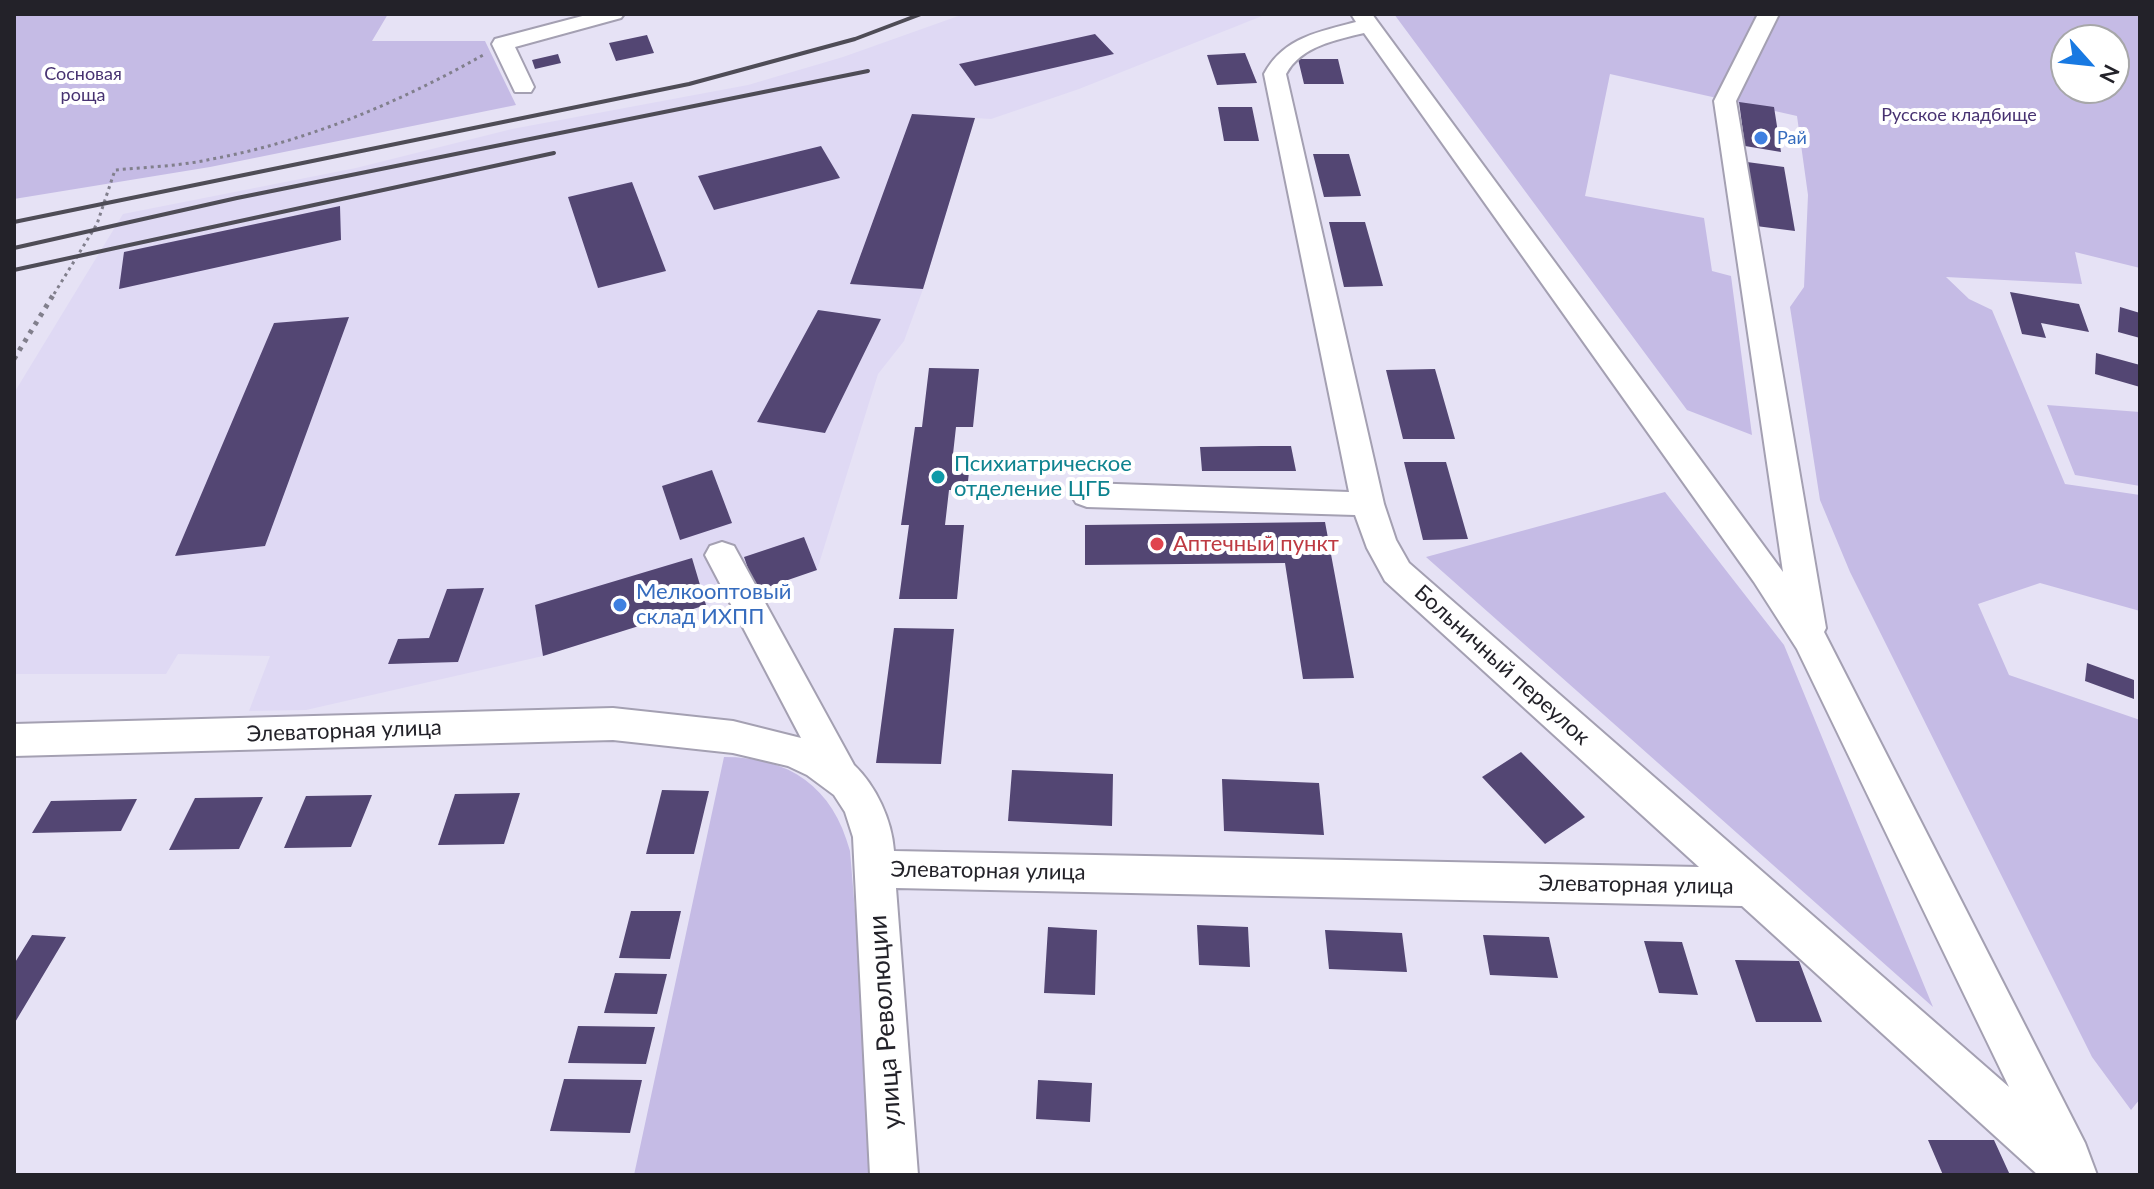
<!DOCTYPE html>
<html>
<head>
<meta charset="utf-8">
<style>
  body { margin:0 }
  #map { position:relative; width:2154px; height:1189px; overflow:hidden; background:#e6e2f5; font-family:Lato,sans-serif }
  canvas { display:block }
  .frame { position:absolute; inset:0; border:16px solid #232229; pointer-events:none }
  .north { position:absolute; left:2050px; top:24px; width:80px; height:80px; box-sizing:border-box; background:#fff; border:2px solid #a7a7a9; border-radius:50%; rotate:117deg; font-size:22px; font-weight:700; line-height:32px; text-align:center; color:#232229 }
  .north::after { content:''; display:block; margin:auto; width:28px; height:36px; background:#1879e2; clip-path:polygon(50% 0,100% 100%,50% 72%,0 100%) }
</style>
</head>
<body>
<div id="map">
<canvas width="2154" height="1189"></canvas>
<div class="frame"></div>
<div class="north">N</div>
</div>
<script>
const ctx = document.querySelector('canvas').getContext('2d');
ctx.lineJoin = 'round';
function paint(path, color) { ctx.fillStyle = color; ctx.fill(path, 'evenodd'); }
function stroke(path, color, width, dash) { ctx.strokeStyle = color; ctx.lineWidth = width; ctx.lineCap = dash ? 'butt' : 'round'; ctx.setLineDash(dash || []); ctx.stroke(path); }
function write(font, color, halo, rows, align = 'center') {
  ctx.font = font + ' Lato,sans-serif'; ctx.lineWidth = 8; ctx.setLineDash([]); ctx.textBaseline = 'middle'; ctx.strokeStyle = halo; ctx.fillStyle = color; for (const [text, x, y, turn = 0] of rows) {
    ctx.save(); ctx.translate(x, y); ctx.rotate((+turn || 0) * Math.PI / 180); ctx.textAlign = isNaN(turn) ? turn : align; if (halo) ctx.strokeText(text, 0, 0); ctx.fillText(text, 0, 0); ctx.restore();
  }
}
paint(new Path2D(`
  M964,14h303l-188,75 -88,30 -16,-1 -52,171 -19,52 -26,33 -61,196 -274,86 -237,54 -57,1 21,-55 -92,-2 -12,20h-152v-281l109,-179 233,-46 156,-39 236,-44 95,-28z`), '#dfd9f4');
paint(new Path2D(`
  M14,14h374l-16,27h113l31,64 -306,62 -196,32z
  M1394,14h746v254l-65,-16 7,32 -136,-7 23,22 23,11 73,174 75,11v116l-100,-28 -62,21 31,71 131,45v379l-9,11 -39,-53 -242,-485 -30,-72 -30,-193 14,-20 4,-92 -11,-79 -187,-42 -25,122 119,22 8,53 19,5 21,159 -65,-25zM2066,40h48v48h-48z
  M2047,405l93,7v74l-65,-11z
  M1665,492l119,153 149,362 -507,-450z
  M724,757c66,0 109,30 126,94l27,324h-243z`), '#c5bbe5');
paint(new Path2D(`
  M1095,34l19,20 -139,32 -16,-22z
  M647,35l7,18 -38,8 -7,-18z
  M1245,53l12,30 -40,2 -10,-30z
  M558,54l3,9 -26,6 -3,-9z
  M1298,59h40l6,25h-40z
  M1739,102l35,5 7,45 -36,-6z
  M1218,107h34l7,34h-35z
  M912,114l63,4 -52,171 -73,-5z
  M821,146l19,32 -126,32 -16,-34z
  M1313,154h36l12,42 -37,1z
  M1747,162l37,5 11,64 -39,-5z
  M632,182l34,89 -68,17 -30,-91z
  M340,206l1,34 -222,49 5,-37z
  M1329,222h36l18,64 -39,1z
  M2010,292l69,12 10,28 -48,-9 5,15 -24,-4z
  M2120,307l20,6v25l-22,-6z
  M818,310l63,9 -56,114 -68,-11z
  M349,317l-84,229 -90,10 99,-233z
  M2096,353l44,12v22l-45,-13z
  M929,368l50,1 -6,58h-17l-4,36h18l-3,27h-18l-4,35h19l-7,74h-58l10,-74h-8l14,-98h7z
  M1435,369l20,70h-52l-17,-69z
  M1261,446h30l5,25h-94l-2,-24z
  M1404,462h42l22,77 -45,1z
  M712,470l20,53 -52,17 -18,-54z
  M1325,522l29,156 -51,1 -18,-116 -200,2v-40z
  M804,537l13,33 -61,21 -12,-34z
  M692,558l14,47 -163,51 -8,-51z
  M484,588l-26,74 -70,2 10,-25 31,-1 18,-49z
  M894,628l60,1 -13,135 -65,-1z
  M2087,663l47,17v19l-49,-18z
  M1521,752l64,65 -40,27 -63,-67z
  M1012,770l101,4 -1,52 -104,-5z
  M1222,779l97,4 5,52 -100,-4z
  M662,790l47,1 -15,63h-48z
  M520,793l-16,51 -66,1 17,-51z
  M372,795l-21,52 -67,1 22,-52z
  M263,797l-24,52 -70,1 26,-52z
  M137,799l-16,32 -89,2 19,-32z
  M631,911h50l-11,48 -51,-1z
  M1197,925l51,2 2,40 -51,-2z
  M1048,927l49,3 -2,65 -51,-2z
  M1325,930l77,3 5,39 -78,-3z
  M32,935l34,2 -52,87v-60z
  M1483,935l66,2 9,41 -68,-3z
  M1644,941l38,1 16,53 -39,-2z
  M1735,960l64,1 23,61h-66z
  M615,973l52,1 -10,40 -53,-1z
  M578,1026l77,1 -9,37 -78,-1z
  M564,1079l78,1 -12,53 -80,-2z
  M1038,1080l54,3 -2,39 -54,-3z
  M1928,1140h66l16,35h-67z`), '#534673');
const minor = new Path2D(`
  M590,14h34l-3,4 -106,29 19,40 -3,5h-16l-23,-48 3,-5z
  M1351,14h21l5,7 406,551 -69,-471 44,-87h21l-43,87 90,527 -2,4 261,511 12,32h-59l-296,-269 -846,-18 22,287h-48l-17,-338 -8,-25 -11,-17 -27,-20 -19,-9 -55,-13 -120,-13 -599,16v-32l599,-16 120,13 68,17 -96,-183 5,-9 12,-4 12,4 120,219c22,21 38,55 40,86l805,16 -314,-286 -18,-33 -12,-33 -268,-8 -11,-4 -5,-8 5,-8 11,-4 262,9 -85,-418c20,-37 55,-42 92,-52zM1364,33l390,549 43,67 212,438 -600,-524 -13,-23 -12,-36 -98,-430c15,-28 50,-34 78,-41z`);
stroke(minor, '#a4a0b2', 4);
stroke(new Path2D(`
  M54,294l43,-70 18,-54c32,-3 66,-4 97,-11 97,-18 188,-57 273,-105`), '#817f8c', 3, [3, 4]);
stroke(new Path2D(`
  M14,359l41,-67`), '#817f8c', 5, [4, 6]);
paint(minor, '#fff');
stroke(new Path2D(`
  M14,222l675,-138 166,-45 66,-25
  M14,248l223,-50 631,-127
  M14,270l540,-117`), '#4e4c56', 4);
for (const [x, y, r, color] of [
  [1761,138,8,"#3f7fe0"],
  [938,477,8,"#0f9aa8"],
  [1157,544,8,"#e0444e"],
  [620,605,8,"#3f7fe0"]
]) { const dot = new Path2D(); dot.arc(x, y, r, 0, 2 * Math.PI); ctx.fillStyle = color; ctx.fill(dot); stroke(dot, '#fff', 3); }
write('18px', '#473271', '#fff', [
  ["Сосновая",83,74],
  ["роща",83,95],
  ["Русское кладбище",1959,115]
]);
write('18px', '#366cbe', '#fff', [
  ["Рай",1777,138]
], 'left');
write('22px', '#0d838f', '#fff', [
  ["Психиатрическое",954,464],
  ["отделение ЦГБ",954,489]
], 'left');
write('22px', '#be3a42', '#fff', [
  ["Аптечный пункт",1173,544]
], 'left');
write('22px', '#366cbe', '#fff', [
  ["Мелкооптовый",636,592],
  ["склад ИХПП",636,617]
], 'left');
write('22px', '#232229', '#fff', [
  ["Больничный переулок",1502,665,42],
  ["Элеваторная улица",344,731,-2],
  ["Элеваторная улица",988,871,1],
  ["Элеваторная улица",1636,885,1]
]);
write('26px', '#232229', '#fff', [
  ["улица Революции",885,1022,-94]
]);
</script>
</body>
</html>
